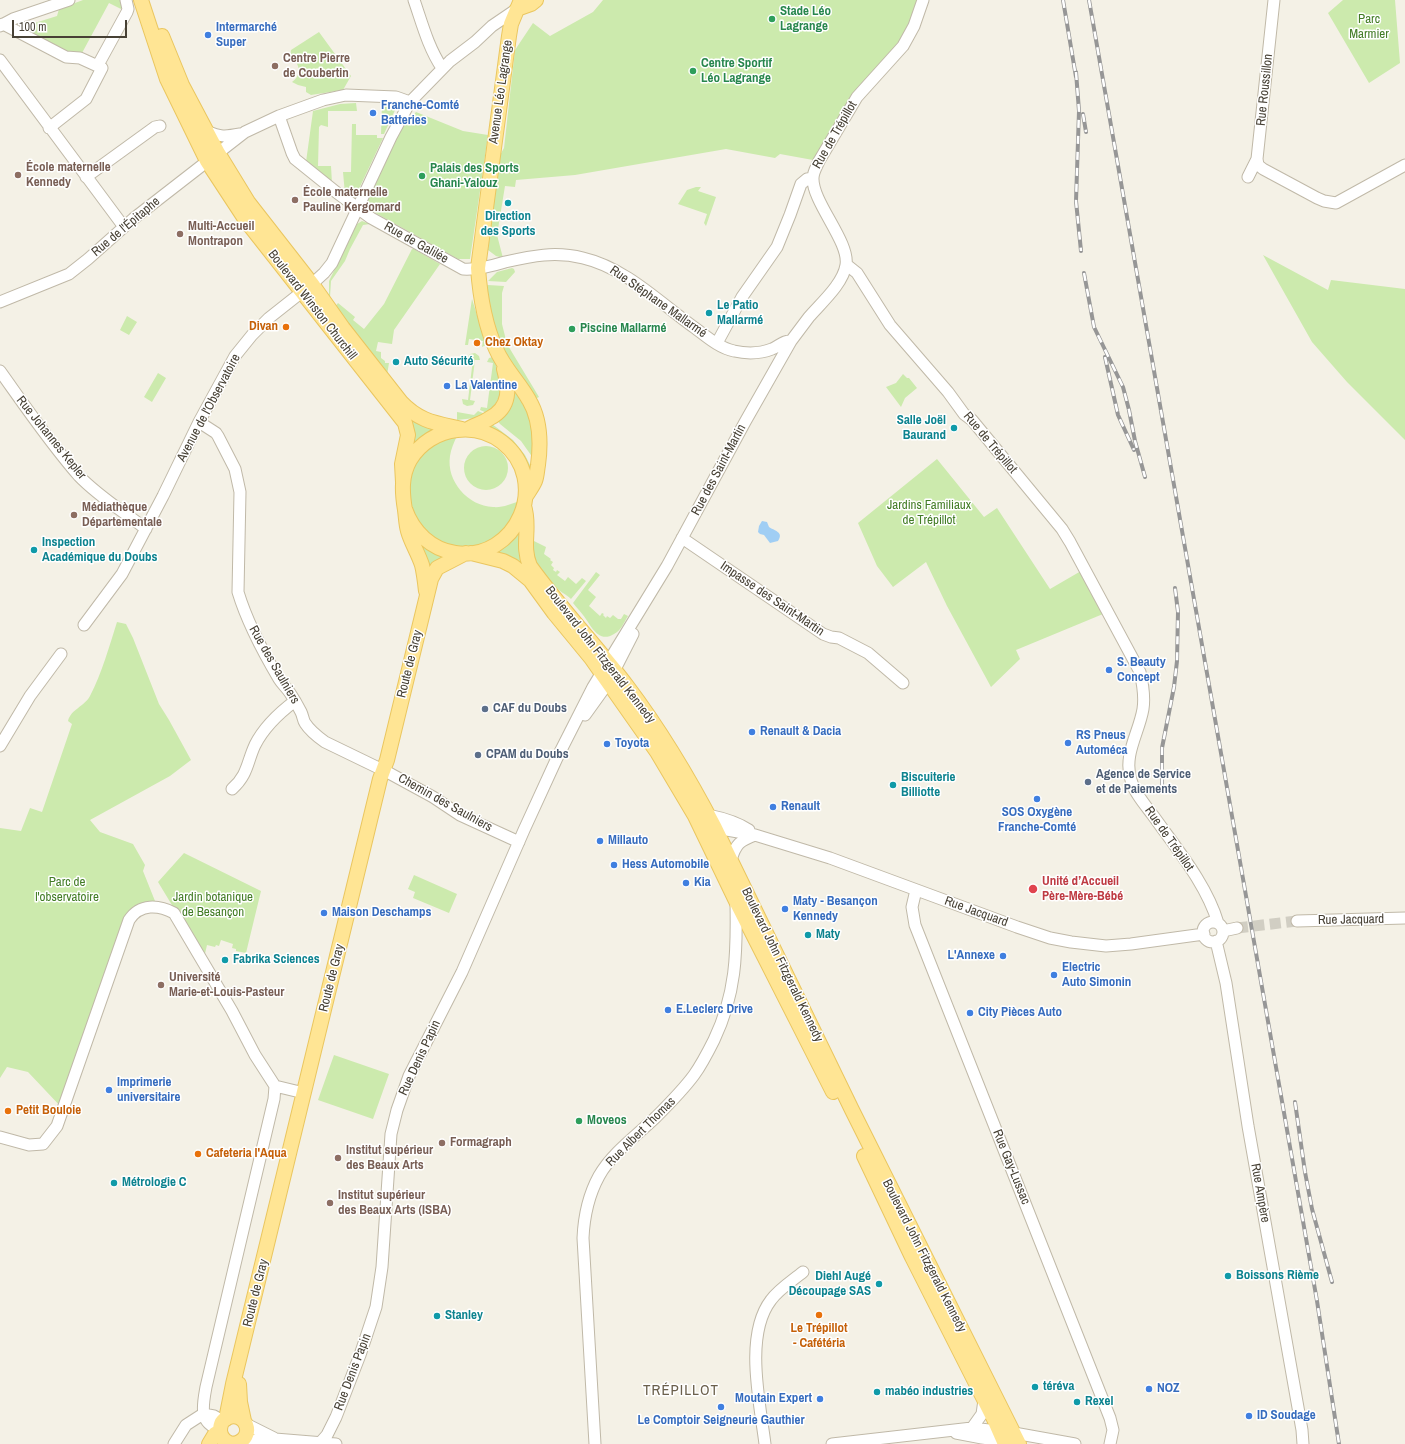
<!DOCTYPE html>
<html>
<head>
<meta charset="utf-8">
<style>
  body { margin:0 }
  #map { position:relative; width:1405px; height:1444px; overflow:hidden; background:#f4f1e6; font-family:"Archivo Narrow",sans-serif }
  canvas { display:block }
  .scale { position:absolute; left:12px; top:20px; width:115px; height:18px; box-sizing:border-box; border:2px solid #474135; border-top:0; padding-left:5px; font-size:12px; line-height:14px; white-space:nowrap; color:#474135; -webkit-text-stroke:3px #fff; paint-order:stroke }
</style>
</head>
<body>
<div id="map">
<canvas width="1405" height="1444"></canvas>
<div class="scale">100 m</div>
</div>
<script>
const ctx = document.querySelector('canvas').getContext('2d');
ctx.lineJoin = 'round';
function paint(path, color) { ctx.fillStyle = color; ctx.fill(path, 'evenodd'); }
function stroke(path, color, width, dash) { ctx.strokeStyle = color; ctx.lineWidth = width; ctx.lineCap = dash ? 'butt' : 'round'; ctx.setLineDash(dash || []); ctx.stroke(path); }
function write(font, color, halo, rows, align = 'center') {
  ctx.font = font + ' "Archivo Narrow",sans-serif'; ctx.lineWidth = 3; ctx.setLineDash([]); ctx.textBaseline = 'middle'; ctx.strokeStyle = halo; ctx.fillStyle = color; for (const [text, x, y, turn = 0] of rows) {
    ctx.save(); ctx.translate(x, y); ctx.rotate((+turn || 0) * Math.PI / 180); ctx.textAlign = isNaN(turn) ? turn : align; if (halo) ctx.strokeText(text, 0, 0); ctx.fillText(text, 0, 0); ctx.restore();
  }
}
paint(new Path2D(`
  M83,0h39l1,5 -2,4 -12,-6 -27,50 -15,1 -45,-27 35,-11 2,-7z
  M603,0h316l-13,31 -14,20 -45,53 -34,56 -33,-6 -5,4 -49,-9 -151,26 -59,5 -1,7 -10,-1 -8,49 6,23 -7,-2 -8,-6 12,-95 4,-7 11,-98 18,-27 17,13 43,-24z
  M1343,0h52l5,63 -31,20 -41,-70z
  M319,32l32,44 -8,14 -32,5 -5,-3v-5l-8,-2 -6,-3c7,-5 9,-12 4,-20v-4l-6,-1 1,-7z
  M356,103l1,8h-29v16l-7,-2 -2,2 -1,39h13l1,17 -26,-21 7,-51 27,-7z
  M382,103l12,1 2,4 -12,26h-3z
  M416,112l47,19 25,4 -8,56 -10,68h-12l-86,-48 -4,-11 31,-68z
  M352,124h4v11h21v3h6l-26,55 -7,3 -5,-2 -2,-22h8z
  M696,187h5l-3,4 18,6 -10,29 -2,-3 3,-9 -29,-10 9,-14z
  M362,221l8,3 -7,1 -13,24 -5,12 -14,20 -1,16 2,7 -3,-6v-17l28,-57z
  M412,249h2l26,15 -46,66 -2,14 -14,-2 -2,9 5,1v6l4,3v2h4l-2,12 -53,-67 4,-5 17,14 -2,3 11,9 20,-25z
  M1263,255l65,35 3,-10 74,9v151l-58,-58 -35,-40z
  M512,268l2,1 1,3 -9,10 -18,-1 9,-9z
  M488,285l16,1 -2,7v31l5,20 32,53 -4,2c-8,-12 -17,-24 -24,-36 -14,-23 -22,-52 -25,-77z
  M472,299l9,29 7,16 -6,3 1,-6 -14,-2 -1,6h-3z
  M127,316l10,6 -8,13 -9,-5z
  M475,353l4,3 1,4h-5l-5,40 5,1 -2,4 -6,1 -4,-2 -1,-5 6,1 5,-41 -6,-1 3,-4z
  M493,357c8,22 15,38 -6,56l-7,-3 1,-3 6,1 6,-45 -6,-1 2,-4z
  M158,373l8,5 -14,24 -8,-5z
  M903,374l4,4h2l8,10 -12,10 -4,9 -15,-20 10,-4z
  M515,388l12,19 6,19v32l-12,-17 -21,-17 -3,-4 12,-15z
  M478,411l7,3 -10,4 -18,2v-8l17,3z
  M408,415l31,14 -30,25z
  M492,424l21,16 12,15 5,10 5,1 -1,11 -50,-49z
  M457,436c-3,6 -6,13 -7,20 -4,25 18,50 43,51 9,1 18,-3 27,-6 -3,7 -6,16 -10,22 -7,11 -20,19 -32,22 -64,15 -96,-76 -38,-104 5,-2 12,-4 17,-5z
  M464 468a22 22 0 1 1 44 0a22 22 0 1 1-44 0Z
  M937,459l47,58 13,-9 53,81 31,-18 22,43 -87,36 4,9 -29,28 -44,-81 -21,-44 -33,25 -16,-21 -19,-43z
  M521,526l7,44 -37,-17z
  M416,537l33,19 -21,14z
  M532,540l14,7 -2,7 7,5 -1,1 3,2 -2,3 3,3 -1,2 3,2 1,-2 3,2 -3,3 8,6 3,-4 8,7 6,-6 4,3 -15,18c-5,-5 -11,-7 -17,-13 -13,-12 -22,-27 -22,-46z
  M596,572l4,3 -12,15 8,7 -7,9 11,10 2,-3 2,1 -1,1 3,3 1,-2 3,2 3,-3 5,4h3l3,-5 4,2c-4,6 -7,15 -14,18 -16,10 -23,-9 -31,-19 -3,-4 -7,-8 -10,-12z
  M117,622l9,2 7,14 26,66 10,16 22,40 -21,16 -80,44 10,12 33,12 12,21 -2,6 12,30 -16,3 -8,7 -69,197 -34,-36 -21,-5 -7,11v-250l21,3 9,-23 12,4 30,-88 -4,-3c3,-12 16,-14 22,-25 12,-23 19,-49 27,-74z
  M184,853l77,38 -15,62 -10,-2v-2l-4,-1 1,-4 -12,-4 -2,6 -3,-1 -1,2 -8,-2 -3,13 -46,-76z
  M414,875l43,19 -8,19 -36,-15 2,-6 -7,-3z
  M334,1055l55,19 -16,45 -55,-19z`), '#cceaad');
paint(new Path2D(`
  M762,521l5,1 2,5c6,4 15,5 9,14l-8,2 -6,-8 -4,-1 -2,-2 1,-6z`), '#a0cef4');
stroke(new Path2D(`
  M1237,928l60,-7`), '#d1cec3', 11, [11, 5.5]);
const minor = new Path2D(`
  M414,0c8,23 14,47 28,68
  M3,24l63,33 14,1 22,10 -16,31 -37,29
  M0,26l13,-7 56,-19
  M0,60l124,167
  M98,65l29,-53 1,-3 -2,-9
  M279,116l13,37 3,6 41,33 35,26 92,51c14,1 29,-3 42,-7 27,-6 50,-11 78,-4 43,10 77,45 112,70 11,8 24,20 39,23 13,3 25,3 38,-2 7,-3 12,-9 19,-8
  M206,131c15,6 18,6 34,3
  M1257,159l1,6 5,4 54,29 7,3 12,2 69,-38
  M86,177l69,-50 5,-1
  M1248,177l9,-18 17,-159
  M847,265l10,8 33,52 58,67 16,22 8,6 90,109 8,13 70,130c3,13 5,24 3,37 -4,24 -20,46 -12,71 4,15 17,28 26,41 23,32 50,65 61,102
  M0,302l69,-28 19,-15 45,-40 112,-87 34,-16 44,-16 23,-5 50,2 14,5
  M717,343l25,-46 35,-50 13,-32 11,-31 6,-5 6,-1
  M0,371c25,35 50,72 79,105 19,20 45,36 67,53
  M199,422l17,11 2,3 17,33 5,23 -2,100c9,30 25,60 41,87 3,5 8,9 11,14 4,6 8,13 11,19 2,4 2,8 4,11 5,8 13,14 20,19l64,31 44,24 27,18 59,27
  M682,538l141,96 8,3 8,1 29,15 35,30
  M84,625l38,-51 41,-78 36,-74 36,-66 17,-21 17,-17 43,-34 12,-11 8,-10 59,-126 19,-35 40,-41 25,-19 17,-16 25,-17v-2
  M585,715l23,-32 25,-49
  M0,746l30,-50 31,-42
  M232,789c16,-14 15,-27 23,-44 9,-18 24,-32 40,-44
  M705,819l3,-4c15,3 29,7 41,15
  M710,827l45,8 75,23 187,69 33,11 21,4 35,4 25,-2 73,-10
  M731,860c5,-17 9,-19 24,-25
  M916,890l-4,17 3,18 195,493 3,12 -3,14
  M1297,921l108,-3
  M1203 932a10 10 0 1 1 20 0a10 10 0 1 1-20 0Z
  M1223,931l14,-3
  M1216,941l10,42 22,143 54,304 1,14
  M275,1086l29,7
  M0,1137l29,8 14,-1 14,-18 72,-206c11,-17 30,-15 45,-7l58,98 23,44 20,31 -1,13 -68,288c-3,17 -8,37 14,42
  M246,1424l28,14
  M972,1428l10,-14 2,-14
  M956,1433l26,5 27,4
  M241,1441l34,-2 61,5
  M174,1444l12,-19 17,-11 11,2 9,5
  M319,1444l8,-9 9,-18 24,-62 16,-48 6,-40 9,-133 6,-24 12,-34 53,-104 62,-142 33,-72 36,-71 74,-121 78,-144 46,-81c6,-8 12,-16 18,-24 12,-14 34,-33 37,-52 4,-23 -34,-63 -33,-87 0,-6 4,-12 6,-17l38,-64 46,-51 11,-20 9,-26
  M595,1444l-12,-206c1,-22 5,-42 16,-62 13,-23 37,-40 57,-59 13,-13 27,-27 38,-42 8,-11 14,-23 20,-35 22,-46 23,-86 22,-136
  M765,1444c-5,-41 -21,-109 6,-144 8,-11 21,-19 32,-28
  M832,1444l140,-16 42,5 61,11`);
const major = new Path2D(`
  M141,0l26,79 40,82 40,61 158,201 3,12 -6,29 1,18
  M521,0l-10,24 -2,12 -31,232c2,28 6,55 18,81 8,19 23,33 33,51 12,20 12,43 9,65 -1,5 -1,11 -3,16 -2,5 -6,10 -9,15
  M517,9l14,-5 5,-4
  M162,36l20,49 36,68 30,49 64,82 31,44 58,74c19,20 35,21 61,27
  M468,429c7,-4 15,-6 22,-11 21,-11 19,-30 14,-49
  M524,506c7,21 -3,39 6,60 30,42 66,79 97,120 34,45 62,92 88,142l137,282 167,334
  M405,509c8,23 26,40 50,44 62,9 97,-72 47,-111 -13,-10 -29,-14 -45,-12 -19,2 -37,13 -47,30 -9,16 -8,32 -5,50 1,7 1,14 3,21 3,11 10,22 14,34 2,8 3,17 4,26
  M471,553l32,8 10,5 17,14 24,33 37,45 66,94 38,64 41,85 97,191
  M864,1156l48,101 82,162 11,25
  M239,1384l1,18 4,19
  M226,1419l7,-35 147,-605 7,-19 44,-181 6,-11 29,-15
  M209,1444l6,-10 5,-3
  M234,1444c24,-6 11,-35 -7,-26 -5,2 -7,7 -7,13 1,8 6,12 14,13`);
stroke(minor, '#c0b9a8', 13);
stroke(major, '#eac65f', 16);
stroke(minor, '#fff', 11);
stroke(major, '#ffe594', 14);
const rail = new Path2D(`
  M1063,0l13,77
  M1089,0l228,1301 22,143
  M1076,72l3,39 -3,90 5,50
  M1083,114l3,18
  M1084,273l10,54 29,60 6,23 6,31 10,36
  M1105,357l13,58 16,35
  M1162,787v-39l12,-61 3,-26 1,-49 -3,-24
  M1295,1102l10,70 7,37 20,73`);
stroke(rail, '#969696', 4);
stroke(rail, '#fff', 2.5, [8]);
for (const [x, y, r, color] of [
  [772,19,4,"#2e9e5b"],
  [208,35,4,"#3f7fe0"],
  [275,66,4,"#8d6e63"],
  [693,71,4,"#2e9e5b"],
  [373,113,4,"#3f7fe0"],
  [18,175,4,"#8d6e63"],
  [422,176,4,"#2e9e5b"],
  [295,200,4,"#8d6e63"],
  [508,203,4,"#0f9aa8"],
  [180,234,4,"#8d6e63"],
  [709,313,4,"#0f9aa8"],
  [286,327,4,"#e8710a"],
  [572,329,4,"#2e9e5b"],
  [477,343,4,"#e8710a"],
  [396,362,4,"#0f9aa8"],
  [447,386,4,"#3f7fe0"],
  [954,428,4,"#0f9aa8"],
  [74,515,4,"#8d6e63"],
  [34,550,4,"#0f9aa8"],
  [1109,670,4,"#3f7fe0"],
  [485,709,4,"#5c6f8a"],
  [752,732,4,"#3f7fe0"],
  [1068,743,4,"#3f7fe0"],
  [607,744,4,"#3f7fe0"],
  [478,755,4,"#5c6f8a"],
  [1088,782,4,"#5c6f8a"],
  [893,785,4,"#0f9aa8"],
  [1037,799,4,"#3f7fe0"],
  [773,807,4,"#3f7fe0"],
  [600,841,4,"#3f7fe0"],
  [614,865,4,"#3f7fe0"],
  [686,883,4,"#3f7fe0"],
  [1033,889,5,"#e0444e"],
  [785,909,4,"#3f7fe0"],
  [324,913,4,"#3f7fe0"],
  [808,935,4,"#0f9aa8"],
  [1003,956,4,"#3f7fe0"],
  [225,960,4,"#0f9aa8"],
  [1054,975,4,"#3f7fe0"],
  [161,985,4,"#8d6e63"],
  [668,1010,4,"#3f7fe0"],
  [970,1013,4,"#3f7fe0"],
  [109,1090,4,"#3f7fe0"],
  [8,1111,4,"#e8710a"],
  [579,1121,4,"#2e9e5b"],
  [442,1143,4,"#8d6e63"],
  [198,1154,4,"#e8710a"],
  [338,1158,4,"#8d6e63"],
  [114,1183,4,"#0f9aa8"],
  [330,1203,4,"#8d6e63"],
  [1228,1276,4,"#0f9aa8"],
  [879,1284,4,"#0f9aa8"],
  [819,1315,4,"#e8710a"],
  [437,1316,4,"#0f9aa8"],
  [1035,1387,4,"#0f9aa8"],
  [1149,1389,4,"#3f7fe0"],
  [877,1392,4,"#0f9aa8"],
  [820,1399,4,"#3f7fe0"],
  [1077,1402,4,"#0f9aa8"],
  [721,1407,4,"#3f7fe0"],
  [1249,1416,4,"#3f7fe0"]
]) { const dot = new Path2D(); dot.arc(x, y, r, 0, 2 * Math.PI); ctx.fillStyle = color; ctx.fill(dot); stroke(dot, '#fff', 1.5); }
write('bold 13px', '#27864d', '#fff', [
  ["Stade Léo",780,12],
  ["Lagrange",780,27],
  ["Centre Sportif",701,64],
  ["Léo Lagrange",701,79],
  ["Palais des Sports",430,169],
  ["Ghani-Yalouz",430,184],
  ["Piscine Mallarmé",580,329],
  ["Moveos",587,1121]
], 'left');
write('13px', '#427c25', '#fff', [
  ["Parc",1369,20],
  ["Marmier",1369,35],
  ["Jardins Familiaux",929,506],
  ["de Trépillot",929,521],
  ["Parc de",67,883],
  ["l'observatoire",67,898],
  ["Jardin botanique",213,898],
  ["de Besançon",213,913]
]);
write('bold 13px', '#366cbe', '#fff', [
  ["Intermarché",216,28],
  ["Super",216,43],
  ["Franche-Comté",381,106],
  ["Batteries",381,121],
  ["La Valentine",455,386],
  ["S. Beauty",1117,663],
  ["Concept",1117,678],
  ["Renault & Dacia",760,732],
  ["RS Pneus",1076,736],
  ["Automéca",1076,751],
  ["Toyota",615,744],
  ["Renault",781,807],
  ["SOS Oxygène",1037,813,"center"],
  ["Franche-Comté",1037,828,"center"],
  ["Millauto",608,841],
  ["Hess Automobile",622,865],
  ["Kia",694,883],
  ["Maty - Besançon",793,902],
  ["Kennedy",793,917],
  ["Maison Deschamps",332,913],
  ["L'Annexe",995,956,"right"],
  ["Electric",1062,968],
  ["Auto Simonin",1062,983],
  ["E.Leclerc Drive",676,1010],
  ["City Pièces Auto",978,1013],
  ["Imprimerie",117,1083],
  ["universitaire",117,1098],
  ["NOZ",1157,1389],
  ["Moutain Expert",812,1399,"right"],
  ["ID Soudage",1257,1416],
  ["Le Comptoir Seigneurie Gauthier",721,1421,"center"]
], 'left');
write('bold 13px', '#785e54', '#fff', [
  ["Centre Pierre",283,59],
  ["de Coubertin",283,74],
  ["École maternelle",26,168],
  ["Kennedy",26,183],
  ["École maternelle",303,193],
  ["Pauline Kergomard",303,208],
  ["Multi-Accueil",188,227],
  ["Montrapon",188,242],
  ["Médiathèque",82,508],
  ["Départementale",82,523],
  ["Université",169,978],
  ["Marie-et-Louis-Pasteur",169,993],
  ["Formagraph",450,1143],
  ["Institut supérieur",346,1151],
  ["des Beaux Arts",346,1166],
  ["Institut supérieur",338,1196],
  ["des Beaux Arts (ISBA)",338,1211]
], 'left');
write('13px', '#474135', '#fff', [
  ["Rue Roussillon",1265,90,-84],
  ["Avenue Léo Lagrange",501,92,-82],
  ["Rue de Trépillot",835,135,-60],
  ["Rue de l'Épitaphe",126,227,-40],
  ["Rue de Galilée",416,243,29],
  ["Rue Stéphane Mallarmé",658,302,35],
  ["Boulevard Winston Churchill",312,305,52],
  ["Avenue de l'Observatoire",209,408,-62],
  ["Rue Johannes Kepler",51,438,51],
  ["Rue de Trépillot",990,443,50],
  ["Rue des Saint-Martin",719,470,-62],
  ["Impasse des Saint-Martin",772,599,34],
  ["Boulevard John Fitzgerald Kennedy",600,655,52],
  ["Route de Gray",410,664,-76],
  ["Rue des Saulniers",274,665,60],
  ["Chemin des Saulniers",445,803,29],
  ["Rue de Trépillot",1169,839,55],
  ["Rue Jacquard",976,912,20],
  ["Rue Jacquard",1351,920,-1],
  ["Boulevard John Fitzgerald Kennedy",782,965,64],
  ["Route de Gray",332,978,-76],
  ["Rue Denis Papin",420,1058,-65],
  ["Rue Albert Thomas",641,1132,-45],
  ["Rue Gay-Lussac",1011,1167,68],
  ["Rue Ampère",1260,1193,80],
  ["Boulevard John Fitzgerald Kennedy",924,1256,63],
  ["Route de Gray",256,1293,-76],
  ["Rue Denis Papin",353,1372,-69]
]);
write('bold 13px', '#0d838f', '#fff', [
  ["Direction",508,217,"center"],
  ["des Sports",508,232,"center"],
  ["Le Patio",717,306],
  ["Mallarmé",717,321],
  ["Auto Sécurité",404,362],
  ["Salle Joël",946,421,"right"],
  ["Baurand",946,436,"right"],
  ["Inspection",42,543],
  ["Académique du Doubs",42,558],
  ["Biscuiterie",901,778],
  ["Billiotte",901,793],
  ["Maty",816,935],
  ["Fabrika Sciences",233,960],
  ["Métrologie C",122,1183],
  ["Boissons Rième",1236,1276],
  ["Diehl Augé",871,1277,"right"],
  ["Découpage SAS",871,1292,"right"],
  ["Stanley",445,1316],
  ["téréva",1043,1387],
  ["mabéo industries",885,1392],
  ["Rexel",1085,1402]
], 'left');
write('bold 13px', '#c56008', '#fff', [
  ["Divan",278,327,"right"],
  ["Chez Oktay",485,343],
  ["Petit Bouloie",16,1111],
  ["Cafeteria l'Aqua",206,1154],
  ["Le Trépillot",819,1329,"center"],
  ["- Cafétéria",819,1344,"center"]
], 'left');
write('bold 13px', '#4e5e75', '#fff', [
  ["CAF du Doubs",493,709],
  ["CPAM du Doubs",486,755],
  ["Agence de Service",1096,775],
  ["et de Paiements",1096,790]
], 'left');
write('bold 13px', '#be3a42', '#fff', [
  ["Unité d’Accueil",1042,882],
  ["Père-Mère-Bébé",1042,897]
], 'left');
ctx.letterSpacing = '1px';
write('15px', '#6b604c', '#fff', [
  ["TRÉPILLOT",681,1391]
]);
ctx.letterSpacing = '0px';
</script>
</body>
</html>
